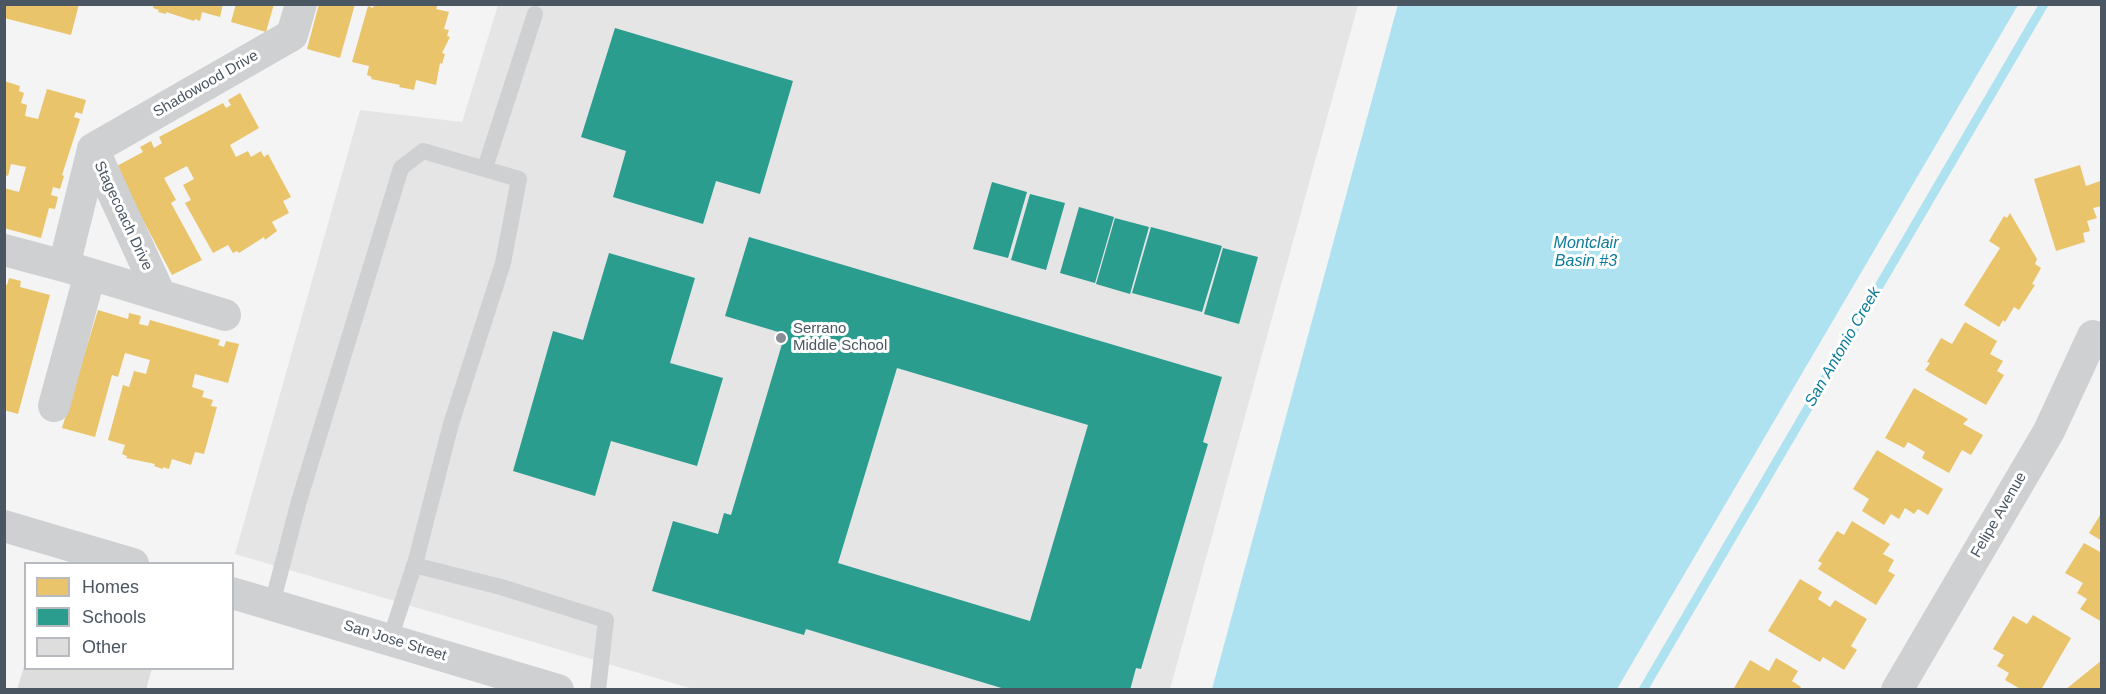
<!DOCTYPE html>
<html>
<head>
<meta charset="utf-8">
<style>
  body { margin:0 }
  #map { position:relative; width:2106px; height:694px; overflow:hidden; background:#f4f4f4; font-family:Helvetica,sans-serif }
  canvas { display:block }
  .frame { position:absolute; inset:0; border:6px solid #4a5661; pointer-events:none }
  .legend { position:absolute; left:24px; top:562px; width:210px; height:108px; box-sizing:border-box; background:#fff; border:2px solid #b7bbc0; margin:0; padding:8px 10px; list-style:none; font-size:18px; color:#4a5661 }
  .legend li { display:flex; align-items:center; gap:12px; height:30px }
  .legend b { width:30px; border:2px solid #b7bbc0 }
</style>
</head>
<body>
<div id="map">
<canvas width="2106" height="694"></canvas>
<div class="frame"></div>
<ul class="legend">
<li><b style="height:16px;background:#e9c46a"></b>Homes</li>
<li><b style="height:16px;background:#2a9d8f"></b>Schools</li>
<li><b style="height:16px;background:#ddddde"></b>Other</li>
</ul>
</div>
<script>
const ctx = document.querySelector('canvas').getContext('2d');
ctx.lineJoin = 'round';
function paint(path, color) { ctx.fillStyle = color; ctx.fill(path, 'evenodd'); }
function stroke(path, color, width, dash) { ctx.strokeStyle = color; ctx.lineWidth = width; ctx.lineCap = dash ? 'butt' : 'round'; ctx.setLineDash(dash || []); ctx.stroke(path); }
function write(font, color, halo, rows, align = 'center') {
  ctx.font = font + ' Helvetica,sans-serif'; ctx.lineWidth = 6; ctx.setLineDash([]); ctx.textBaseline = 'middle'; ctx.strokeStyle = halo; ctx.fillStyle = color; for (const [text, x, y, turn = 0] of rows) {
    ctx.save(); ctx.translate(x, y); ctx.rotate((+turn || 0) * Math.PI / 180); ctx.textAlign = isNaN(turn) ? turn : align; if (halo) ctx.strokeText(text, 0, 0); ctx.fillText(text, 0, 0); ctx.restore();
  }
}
paint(new Path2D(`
  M498,5h860l-188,684h-477l-458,-135 125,-444 102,12z`), '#e6e5e6');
paint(new Path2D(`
  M1398,4l620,1 -401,684h-405z`), '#aee2f0');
paint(new Path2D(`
  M4,4h75l-8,31 -67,-17z
  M154,4h69l-3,13 -18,-5 -2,9 -5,-2 -1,2 -28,-9v2l-8,-2 1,-2 -6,-2z
  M236,4h38l-8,28 -35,-10z
  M319,4h36l-15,54 -33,-9z
  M374,4h64l-2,5 13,3 -5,17 5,1 -2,6 3,1 -8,16 3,1 -3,10 -2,-1 -4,22 -20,-5 -2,10 -15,-3 1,-2 -29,-6 1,-2 -5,-2 2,-9 -17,-4 16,-56 5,2z
  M4,81l16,5 -1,5 5,2 -3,10 6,2 -2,11 13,3 9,-30 39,11 -4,14 -6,-2 -2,5 6,2 -18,56 2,1 -4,13 -7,-2 -2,8 7,2 -3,12 -6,-1 -8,30 -37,-10v-40l15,4 7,-25 -15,-3 -3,12 -4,-1z
  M240,93l19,35 -29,17 6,12 12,-6 3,6 10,-6 3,6 4,-3 23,43 -8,4 6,12 -17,9 5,9 -12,9 -1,-3 -25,16 -2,-2 -4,2 -5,-8 -15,8 -28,-50 6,-3 -8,-15 11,-6 -7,-13 -23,12 12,22 -5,3 31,57 -30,15 -57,-108 28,-15 -3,-5 11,-6 3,7 8,-5 -3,-6 64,-34 3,5 5,-3 -3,-5z
  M2080,165l6,21 14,-5 2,25 -9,2 4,10 -10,3 3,10 -7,2 2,9 -29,9 -22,-72z
  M2010,213l27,46 -2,5 6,4 -9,16 3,1 -16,25 -5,-3 -9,15 -2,-2 -4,7 -35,-22 36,-57 -11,-7 15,-25 3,2z
  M9,278l12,3 -1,6 30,8 -32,119 -14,-4v-126l3,1z
  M98,310l30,9 1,-6 12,3 -2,8 9,2 2,-6 70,20 -2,5 6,2 2,-6 13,3 -11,39 -33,-9 -3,13 12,4 -2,6 11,3 -2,6 6,1 -13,47 -9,-2 -4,13 -19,-6 -3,10 -6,-2v2l-9,-3 1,-2 -29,-6 1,-2 -5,-2 3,-9 -17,-5 15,-55 6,2 5,-16 12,3 4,-14 -25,-7 -7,24 -6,-2 -17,62 -33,-9z
  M1965,322l32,19 -7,13 13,7 -6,10 7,4 -18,30 -61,-35 5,-7 -3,-1 14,-24 11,6z
  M1914,388l54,31 -5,5 20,11 -12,20 -9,-5 -13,23 -27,-15 3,-6 -17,-10 -4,6 -19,-10z
  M1877,450l66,39 -15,26 -10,-6 -4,5 -9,-6 -6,11 -8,-5 -7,11 -22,-14 7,-12 -16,-10z
  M2102,512v29l-13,-8z
  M1852,521l38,23 -7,10 11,6 -6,11 7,4 -19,30 -58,-36 4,-6 -4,-2 19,-30 7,4z
  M2084,543l18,10v69l-22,-13 7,-10 -10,-6 6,-10 -18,-10z
  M1800,579l22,13 -4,7 12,8 5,-7 32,19 -16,27 6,4 -13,20 -21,-13 -3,5 -52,-31z
  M2033,615l38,23 -30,52h-19l-17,-10 4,-7 -12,-7 7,-11 -11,-6 20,-33 14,8z
  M1776,658l22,13 -6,10 9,6 -2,3h-66l17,-30 19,11z
  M2102,660v30h-37z`), '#e9c46a');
paint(new Path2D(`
  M615,28l178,53 -33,113 -44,-13 -13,43 -90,-27 13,-46 -45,-14z
  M992,182l35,10 -19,66 -35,-9z
  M1030,194l35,9 -19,67 -35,-10z
  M1079,207l35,10 -19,66 -35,-10z
  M1115,218l34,9 -19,67 -34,-10z
  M1151,227l71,19 -20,66 -70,-19z
  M749,237l473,140 -19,65 5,2 -67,225 -5,-1 -6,22h-122l-202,-61 -2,6 -152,-44 21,-70 45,13 6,-21 7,2 54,-181 -60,-18zM897,368l191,57 -58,196 -192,-58z
  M1223,248l35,9 -19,67 -35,-10z
  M609,253l86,25 -25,85 53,15 -26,88 -86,-25 -16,55 -82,-25 40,-140 30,9z`), '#2a9d8f');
stroke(new Path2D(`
  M1643,690l401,-686`), '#aee2f0', 9);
paint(new Path2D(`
  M25,663l1,5h126l-6,22h-129z`), '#ddddde');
stroke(new Path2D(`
  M485,168l50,-154
  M414,565l87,22 105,33 -8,70
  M272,604l27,-103 102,-333 22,-17 96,28 -16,84 -52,161 -35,136 -26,79`), '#ced0d2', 16);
stroke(new Path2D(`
  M93,149l199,-114 9,-31
  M93,149l67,146
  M4,250l60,16 29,-117
  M64,266l161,49
  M54,406l36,-132
  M4,526l129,38
  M232,593l326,97
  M1897,690l152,-259 44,-95`), '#ced0d2', 32);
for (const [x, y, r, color] of [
  [781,338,6,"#868d94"]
]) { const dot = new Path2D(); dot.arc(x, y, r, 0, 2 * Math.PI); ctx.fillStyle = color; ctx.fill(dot); stroke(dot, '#fff', 2); }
write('15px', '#4a5661', '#fff', [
  ["Shadowood Drive",206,84,-30],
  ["Stagecoach Drive",123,216,65],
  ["Felipe Avenue",1999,515,-60],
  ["San Jose Street",395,641,17]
]);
write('15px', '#4a5661', '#fff', [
  ["Serrano",793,329],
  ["Middle School",793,346]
], 'left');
write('italic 16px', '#0c7c9b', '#fff', [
  ["Montclair",1586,244],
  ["Basin #3",1586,262],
  ["San Antonio Creek",1843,347,-60]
]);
</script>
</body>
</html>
